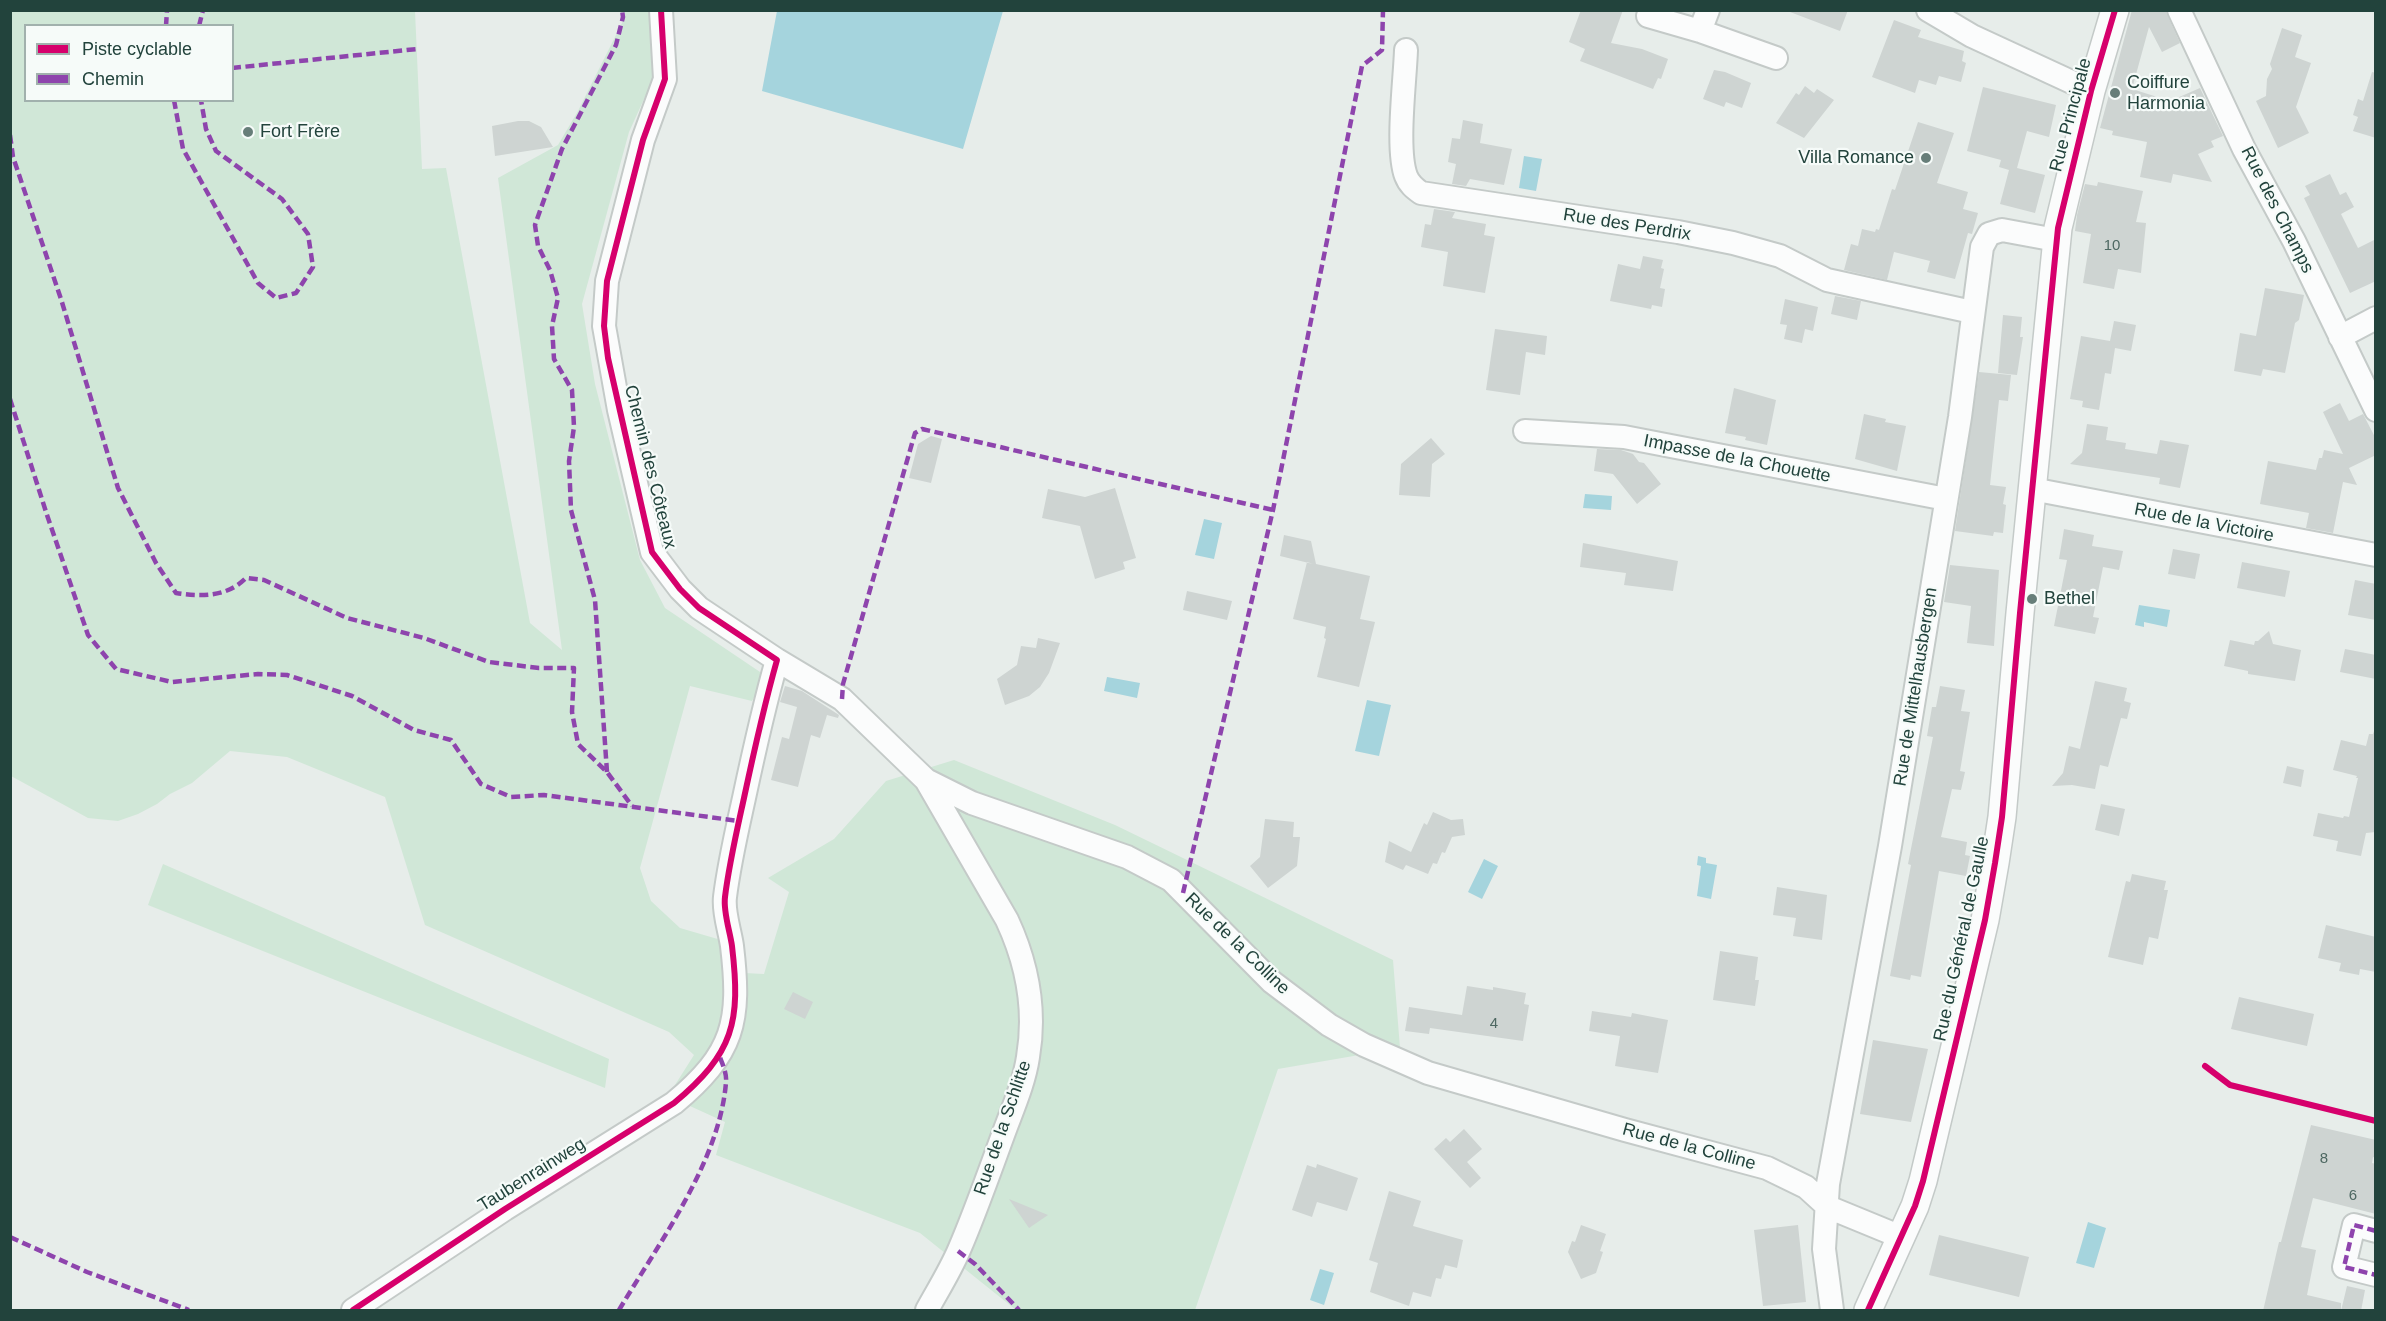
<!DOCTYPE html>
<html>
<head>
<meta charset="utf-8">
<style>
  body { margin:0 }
  #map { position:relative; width:2386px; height:1321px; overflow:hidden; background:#e7edea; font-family:Arial,sans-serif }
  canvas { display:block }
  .frame { position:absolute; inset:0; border:12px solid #22433c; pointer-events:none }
  .legend { position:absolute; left:24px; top:24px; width:210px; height:78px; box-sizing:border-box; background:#f6fbf9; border:2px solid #a1b1ad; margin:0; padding:8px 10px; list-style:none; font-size:18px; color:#22433c }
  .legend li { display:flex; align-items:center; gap:12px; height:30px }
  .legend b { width:30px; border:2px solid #a1b1ad }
</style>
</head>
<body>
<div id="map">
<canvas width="2386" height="1321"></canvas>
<div class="frame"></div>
<ul class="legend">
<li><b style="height:8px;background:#d6006c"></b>Piste cyclable</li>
<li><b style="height:8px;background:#8e44ad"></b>Chemin</li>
</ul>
</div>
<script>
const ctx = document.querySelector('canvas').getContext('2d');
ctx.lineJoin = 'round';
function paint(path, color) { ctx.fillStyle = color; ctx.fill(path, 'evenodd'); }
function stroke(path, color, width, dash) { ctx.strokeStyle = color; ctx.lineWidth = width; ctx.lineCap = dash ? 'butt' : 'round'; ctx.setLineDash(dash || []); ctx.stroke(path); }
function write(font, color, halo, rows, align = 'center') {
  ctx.font = font + ' Arial,sans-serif'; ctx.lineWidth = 4.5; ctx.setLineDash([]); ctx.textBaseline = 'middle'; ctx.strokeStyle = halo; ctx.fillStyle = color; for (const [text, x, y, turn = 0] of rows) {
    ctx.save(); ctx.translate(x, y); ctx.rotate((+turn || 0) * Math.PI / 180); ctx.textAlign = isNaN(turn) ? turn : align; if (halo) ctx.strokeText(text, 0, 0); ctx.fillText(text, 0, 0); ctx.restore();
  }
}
paint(new Path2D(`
  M10,11h405l7,158 24,-1 84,455 32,27 -64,-472 60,-33 20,-34 46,-92 -4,-8h32l8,53 -31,68 -47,172 13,80 45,176 25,48 101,68 -14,25 -62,-15 -50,182 11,33 29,27 41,12 3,32 40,2 25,-82 -21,-14 66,-39 52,-58 68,-21 161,65 278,135 7,88 -122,21 -83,241h-179l-96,-77 -204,-78 9,-33 -57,-26 26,-41 -25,-23 -244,-107 -40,-128 -98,-40 -57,-6 -38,32 -22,11 -13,10 -19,10 -20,7 -30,-3 -77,-42zM26,26h206v74h-206z
  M163,864l446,195 -4,29 -457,-183z`), '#d0e7d7');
paint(new Path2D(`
  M791,11h212l-40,138 -201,-58 15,-80 13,1z
  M1524,156l18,3 -6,32 -17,-3z
  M1585,494l27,2 -1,14 -28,-2z
  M1204,519l18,4 -8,36 -19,-4z
  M2139,605l31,5 -3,17 -23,-5v5l-9,-2z
  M1107,677l33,6 -3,15 -33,-7z
  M1367,700l24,5 -12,51 -24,-5z
  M1698,856l8,2v5l11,2 -6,34 -14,-3 4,-30 -4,-1z
  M1484,859l14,7 -16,33 -14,-7z
  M2088,1222l18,6 -12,40 -18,-5z
  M1320,1269l14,4 -10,32 -14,-5z`), '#a5d4dd');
paint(new Path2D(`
  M1581,10h42l-12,33 31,6 26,10 -7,20 -3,-1 -5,11 -73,-28 5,-12 -16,-7z
  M1790,10h58l-8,21 -50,-19z
  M2132,10h33l15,33 -18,9 -13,-25 -17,62 38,12 30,-13 23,48 -12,5 3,6 -16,7 14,28 -39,-8 -2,9 -31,-6 7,-35 -35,-7 1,-4 -13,-3z
  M1894,20l27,10 -3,7 46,14 -2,10 4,2 -5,19 -22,-6 -3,9 -17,-5 -4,13 -43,-16z
  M2282,28l20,7 -7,22 16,6 -15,44 13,26 -31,15 -22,-47 10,-5 1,-17 5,-10 -2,-5z
  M1714,70l11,2 26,11 -9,25 -16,-6 -2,5 -21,-8z
  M2372,72l4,1v65l-23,-7 5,-14 -5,-2 5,-16 5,2z
  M1805,86l9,7 3,-4 17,11 -30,38 -28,-15 20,-30 3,2z
  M1983,87l73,18 -7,32 -22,-6 -10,37 28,7 -10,38 -35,-9 9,-34 -10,-3 2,-7 -34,-9z
  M1463,120l20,4 -3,19 32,6 -8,36 -34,-6 -4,7 -14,-2 4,-20 -8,-2 4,-24 8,1z
  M518,121h11l12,6 12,20 -58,9 -3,-30z
  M1918,122l36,11 -17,50 31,9 -5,17 15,4 -6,21 -4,-1 -13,46 -28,-7 3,-11 -36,-9 -7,28 -43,-10 7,-26 7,2 4,-17 13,3 1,-3 3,1 13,-41 3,1z
  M2330,174l10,21 6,-3 8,15 -13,7 17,34 18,-9v42l-26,12 -46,-95 6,-3 -5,-9z
  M2098,182l45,9 -7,31 10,1 -5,50 -23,-4 -4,20 -31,-6 8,-49 -16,-3 2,-16 8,-31 12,2z
  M1434,209l21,3 -3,6 34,6 -2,11 11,2 -10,56 -42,-7 5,-34 -27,-5 4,-23 6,1z
  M1643,256l20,4 -2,8 3,1 -4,19 5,1 -3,18 -10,-2 -1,4 -41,-8 8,-37 22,5z
  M2265,288l39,7 -5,25 -4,3 -10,50 -22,-4 -2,7 -27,-5 6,-38 16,3z
  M1835,296l26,5 -4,19 -26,-6z
  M1785,299l33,8 -5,24 -8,-2 -3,14 -18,-4 3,-14 -7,-1z
  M2003,315l19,2 -2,20h3l-6,38 -19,-2z
  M2114,321l22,4 -5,26 -16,-3 -4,26 -6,-1 -6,37 -17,-3 1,-6 -13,-2 11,-63 29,5z
  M1495,329l52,7 -2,19 -19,-3 -6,43 -34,-5z
  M1979,372l32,3 -3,26 -9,-1 -9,85 16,2 -3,17 3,1 -3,28 -9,-1 -1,4 -38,-5z
  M1734,388l42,12 -9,45 -22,-5 1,-3 -21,-4z
  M2340,403l9,18 14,-7 13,25v16l-27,13 8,17 -14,-3 -10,51 -27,-5 3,-15 -49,-9 8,-43 48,9 3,-12h3l2,-8 19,4 -20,-42z
  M1864,414l22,5 -1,3 21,4 -9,45 -42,-12z
  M2087,424l21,3 -2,13 20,3 -1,6 32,5 3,-14 29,5 -9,43 -21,-4 1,-6 -90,-14 12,-11z
  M931,436l11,3 -11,44 -22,-5 9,-34z
  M1431,438l14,16 -13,10 -2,33 -31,-2 2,-31z
  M1597,449l24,1 12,4 6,8 5,1 17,21 -24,20 -24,-30 -19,-3z
  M1115,488l21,70 -13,4 2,7 -30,10 -15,-53 -38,-8 6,-29 37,8z
  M2064,529l30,6 -2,11 31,5 -4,19 -16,-3 -10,50 6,1 -4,16 -41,-8 13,-66 -8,-1z
  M1284,535l27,6 5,23 54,12 -10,43 15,3 -16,65 -42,-10 9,-38 -2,-1 2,-11 -33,-8 14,-57 6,2 -33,-8z
  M1583,543l95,18 -5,30 -49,-6 2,-12 -46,-6z
  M2173,549l27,5 -5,25 -27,-5z
  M2242,562l48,9 -5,26 -48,-9z
  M1950,565l49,5 -5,76 -27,-3 4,-37 -27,-4z
  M2355,580l21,4v36l-28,-5z
  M1187,591l45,10 -5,19 -44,-10z
  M2269,631l4,13 28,6 -6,31 -47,-7v-3l-24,-5 6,-26 24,5 1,-4h3z
  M1038,638l22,5 -11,30 -9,14 -11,9 -24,9 -8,-26 20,-14 4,-19 15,2z
  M2345,649l31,6v24l-36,-7z
  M2095,681l32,7 -3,13 7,2 -4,16 -6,-1 -13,49 -8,-2 -5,24 -23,-4 -20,1 11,-13 6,-27 11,3z
  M785,686l17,5 37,24 -1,3 -11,-3 -7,23 -9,-3 -13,52 -27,-7 11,-43 7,2 8,-32 -17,-5z
  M1940,686l25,4 -4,21 9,1 -10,59 5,1 -4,18 -9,-1 -11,48 26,5 -2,13 5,1 -4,20 -27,-5 -18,106 -10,-2 -1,5 -20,-4 21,-111 -3,-1 25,-127 -6,-1 5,-29h4z
  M2374,731l2,101 -10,1 -5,23 -25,-5 2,-10 -25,-5 5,-23 25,5 1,-2 5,1 9,-39h-2l1,-2 -24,-6 8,-30 25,6 3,-12h4z
  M2287,766l17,4 -3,17 -18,-4z
  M2101,804l24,5 -6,27 -24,-6z
  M1433,812l18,8 12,-1 2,16 -13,2 -7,16 -3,-1 -5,12 -4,-1 -5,11 -22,-9 -3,5 -18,-8 4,-21 22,11 13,-29 3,2z
  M1265,819l29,3 -1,15h7l-3,29 -29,22 -18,-22 10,-9z
  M2132,874l34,7 -2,9h4l-10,49 -9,-2 -6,28 -35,-8 18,-76 4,1z
  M1777,887l50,8 -5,45 -29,-4 3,-18 -23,-3z
  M2326,925l50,12v35l-16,-3 -1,6 -20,-4 2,-8 -23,-5z
  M1720,951l38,6 -3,23h4l-4,26 -42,-6z
  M1467,986l26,4v-3l33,6 -2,11 5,1 -6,36 -93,-13 -1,6 -24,-3 4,-24 53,8z
  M793,992l20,10 -8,17 -21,-10z
  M2239,997l75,17 -7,32 -76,-17z
  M1592,1011l39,6 1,-4 36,7 -10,53 -43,-7 5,-30 -31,-5z
  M1873,1040l55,9 -17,73 -51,-8z
  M2311,1125l65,15v18l-3,-1 -1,6 4,1v50l-63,-16 -12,49 15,3 -9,45 34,8v8h-78l16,-69h2z
  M1464,1129l18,20 -15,13 14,16 -11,10 -36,-39 12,-11 4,4z
  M1317,1164l41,14 -11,33 -30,-9 -5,15 -20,-7 15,-45 9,3z
  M1389,1191l32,10 -8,25 50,14 -6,28 -12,-3 -4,14 -5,-1 -5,19 -18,-5 -4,14 -39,-14 8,-29 -9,-3z
  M1009,1199l39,16 -19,13z
  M1581,1225l25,9 -6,17 3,1 -7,21 -15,6 -13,-27 4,-11 3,1z
  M1798,1225l8,77 -43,4 -9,-76z
  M1939,1235l90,22 -10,40 -90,-22z
  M2347,1286l18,4 -4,21h-20z`), '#ced4d2');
const minor = new Path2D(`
  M661,10l4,69 -22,61 -36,141 -3,45 15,84 33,142 28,37 19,19 78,52 65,39 84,81 46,23 155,54 44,23 101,102 57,43 35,20 64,28 197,57 142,38 39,19 22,20 73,30
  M1928,10l44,26 119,55
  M2179,10l65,139 50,92 82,169
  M1648,16l52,15 8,-21
  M1700,31l76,27
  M1406,50c-1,31 -10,99 0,126 3,8 8,12 15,17l257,39 55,11 47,13 47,24 145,32
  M2340,337l36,-19
  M1525,431l99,6 322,62
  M2032,489l344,66
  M926,780l81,140c20,43 29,90 21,137 -4,27 -16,53 -25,78 -14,38 -28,78 -44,115 -9,21 -21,40 -32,60
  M2376,1231l-22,-6 -10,42 32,8
  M353,1310l152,-101 169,-106c60,-50 67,-81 58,-157 -2,-15 -9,-34 -7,-49 4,-33 12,-67 19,-99 10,-47 20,-92 33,-138
  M1832,1310l-8,-61 4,-65 62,-338 70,-429 22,-170 7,-13 13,-4 54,10`);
const tertiary = new Path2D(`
  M1868,1310l47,-104 8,-25 62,-261 10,-57 7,-46 18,-204 38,-385 33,-137 24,-81`);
stroke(minor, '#c4cac8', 26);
stroke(tertiary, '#c4cac8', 30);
stroke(minor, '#fbfcfc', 22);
stroke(tertiary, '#fbfcfc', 27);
stroke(new Path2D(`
  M166,26l1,-16
  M199,26l4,-16
  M232,68l185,-19
  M174,100l9,49 75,134 18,15 20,-5 17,-26 -5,-33 -26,-35 -66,-48 -10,-22 -5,-29
  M10,135l3,22 48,142 57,189 38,75 20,30c26,4 51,4 70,-15l18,2 83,38 77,20 65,24 50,6h35l-2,44 6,32 29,28 25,34
  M10,399l37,116 41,120 28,34 56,13 86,-8 29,1 65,21 62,34 37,10 30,44 30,13 33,-2 195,26
  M842,699l1,-15 72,-251 7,-4 351,81
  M607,772l-12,-172 -24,-90 -2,-49 5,-34 -2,-37 -18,-31 -2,-33 6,-28 -8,-28 -12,-24 -3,-21 27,-76 54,-104 7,-28 -1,-7
  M1183,893l90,-383 89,-444 20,-16 1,-40
  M2376,1231l-22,-6 -10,42 32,8
  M10,1237l77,35 102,38
  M958,1251l17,13 44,46
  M619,1310c40,-67 101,-149 107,-228 1,-9 -4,-19 -7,-27`), '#8e44ad', 4.5, [9, 4.5]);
stroke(new Path2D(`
  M2205,1066l25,19 146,36
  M353,1310l152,-101 169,-106c60,-50 67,-81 58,-157 -2,-15 -9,-34 -7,-49 4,-33 12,-67 19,-99 10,-47 20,-92 33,-138l-78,-52 -19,-19 -28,-37 -44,-194 -4,-32 3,-45 36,-141 22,-61 -4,-69
  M1868,1310l47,-104 8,-25 62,-261 10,-57 7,-46 18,-204 38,-385 33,-137 24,-81`), '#d6006c', 6);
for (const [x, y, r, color] of [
  [2115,93,6,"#677e79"],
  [248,132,6,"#677e79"],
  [1926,158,6,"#677e79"],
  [2032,599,6,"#677e79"]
]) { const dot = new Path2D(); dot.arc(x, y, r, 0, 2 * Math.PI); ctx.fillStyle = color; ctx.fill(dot); stroke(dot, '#f6fbf9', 2); }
write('15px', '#4e6862', null, [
  ["10",2112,246],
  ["4",1494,1024],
  ["8",2324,1159],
  ["6",2353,1196]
]);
write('18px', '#22433c', '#f6fbf9', [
  ["Coiffure",2127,83],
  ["Harmonia",2127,104],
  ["Fort Frère",260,132],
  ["Villa Romance",1914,158,"right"],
  ["Bethel",2044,599]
], 'left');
write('18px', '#22433c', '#f6fbf9', [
  ["Rue Principale",2071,115,-75],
  ["Rue des Champs",2277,210,63],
  ["Rue des Perdrix",1627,225,9],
  ["Impasse de la Chouette",1737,459,11],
  ["Chemin des Côteaux",650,467,76],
  ["Rue de la Victoire",2204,523,11],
  ["Rue de Mittelhausbergen",1916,687,-81],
  ["Rue du Général de Gaulle",1962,939,-78],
  ["Rue de la Colline",1237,944,44],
  ["Rue de la Schlitte",1003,1128,-71],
  ["Rue de la Colline",1689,1147,15],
  ["Taubenrainweg",532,1175,-32]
]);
</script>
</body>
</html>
